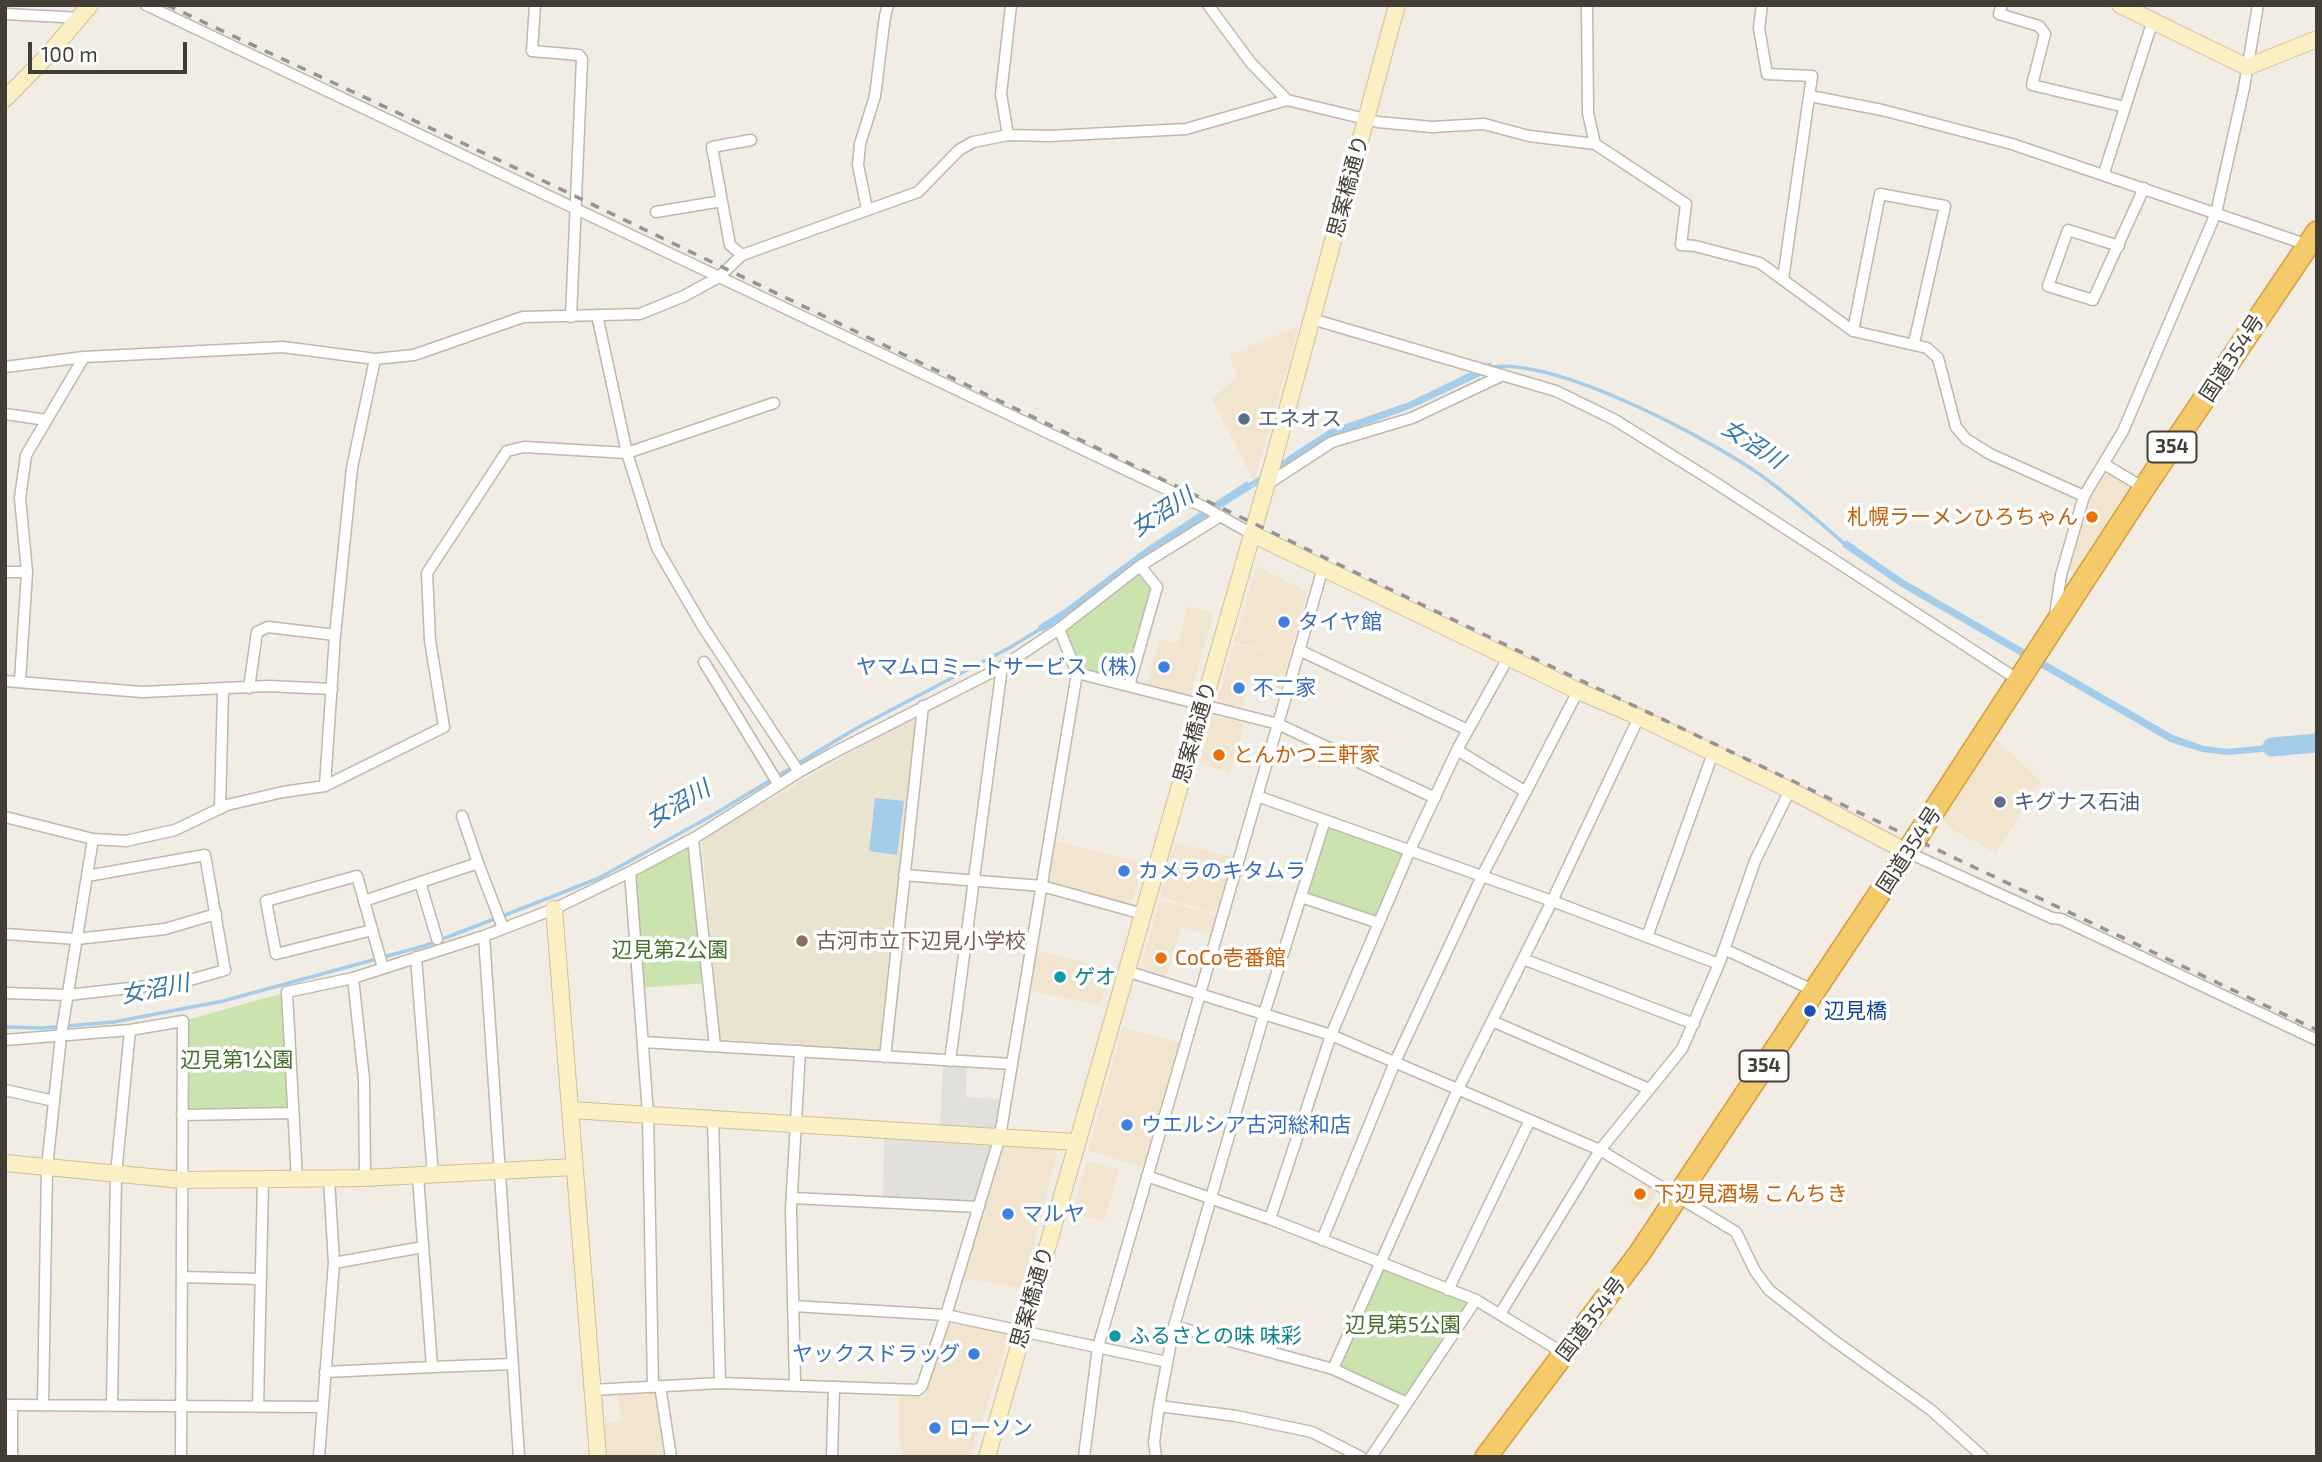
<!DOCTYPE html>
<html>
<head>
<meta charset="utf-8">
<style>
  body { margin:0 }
  #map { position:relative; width:2322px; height:1462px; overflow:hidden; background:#f1ede4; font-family:"Exo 2",sans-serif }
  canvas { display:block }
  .frame { position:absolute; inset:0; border:7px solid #433e35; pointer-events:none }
  .scale { position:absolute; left:28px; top:42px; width:159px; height:32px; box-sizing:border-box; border:4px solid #433e35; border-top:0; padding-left:9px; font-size:21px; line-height:24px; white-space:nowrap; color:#433e35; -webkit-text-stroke:5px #fff; paint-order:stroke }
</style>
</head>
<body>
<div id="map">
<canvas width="2322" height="1462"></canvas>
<div class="frame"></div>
<div class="scale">100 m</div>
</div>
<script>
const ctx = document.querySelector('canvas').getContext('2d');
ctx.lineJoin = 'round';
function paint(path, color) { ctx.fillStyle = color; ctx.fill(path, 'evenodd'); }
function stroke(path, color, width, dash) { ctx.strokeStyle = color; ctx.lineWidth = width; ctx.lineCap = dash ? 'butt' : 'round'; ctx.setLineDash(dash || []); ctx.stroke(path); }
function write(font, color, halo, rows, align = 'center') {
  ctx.font = font + ' "Exo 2","Noto Sans JP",sans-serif'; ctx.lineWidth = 7; ctx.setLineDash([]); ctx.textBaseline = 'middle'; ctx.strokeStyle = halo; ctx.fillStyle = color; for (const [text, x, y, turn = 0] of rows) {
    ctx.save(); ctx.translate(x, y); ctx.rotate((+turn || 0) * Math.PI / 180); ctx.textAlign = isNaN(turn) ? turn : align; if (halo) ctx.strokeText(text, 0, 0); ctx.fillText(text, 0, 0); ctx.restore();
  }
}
paint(new Path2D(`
  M1299,326l-45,155 -42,-82 25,-22 -8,-22z
  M2107,471l24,18 -46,73 -7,7 -13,4 23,-76z
  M1257,566l50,25 -26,98 -32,-7 -9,29 -24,-6 18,-61 52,12 -52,-14z
  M1188,606l26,7 -25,86 -43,-11 13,-49 18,5z
  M1211,715l34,8 -15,50 -33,-10z
  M1994,738l47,43 -45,72 -40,-21 -15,-12z
  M1054,841l89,22 -12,43 -84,-24z
  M1176,842l57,15 -16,57 -57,-17z
  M1160,899l57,17 -6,19 -30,-8 -15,50 -20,-6 -4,-9z
  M1037,951l75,18 -12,37 -71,-16z
  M1123,1027l57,16 -36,124 -56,-16z
  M1003,1145l50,3 4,8 -35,132 -59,-10z
  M1087,1161l32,9 -15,52 -32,-9z
  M1641,1182l16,11 -11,19 -17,-11z
  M953,1322l57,12 -40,123h-67l-4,-20v-41l26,1 21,-72z
  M656,1393l11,64h-61l-5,-33 20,-2 -3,-27z`), '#f2e5d0');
paint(new Path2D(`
  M911,718l5,3 -36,328 -3,3 -157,-13 -18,-196 4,-7z`), '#eae3cf');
paint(new Path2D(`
  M1140,566l17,21 -28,99 -52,-13 -18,-44z
  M1325,820l85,30 -31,73 -78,-26z
  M693,839l15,144 -70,5 -8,-116z
  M287,992l6,121 -111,2 1,-94z
  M1380,1263l96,37 -69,103 -74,-34z`), '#cbe4af');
paint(new Path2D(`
  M943,1066l24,2 -1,29 35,2 -4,30 -57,-3z
  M884,1138l109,4 -19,61 -91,-4z`), '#e2e0dd');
paint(new Path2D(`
  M1491,362l2,8 -81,38 -79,29 -183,116 -81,62 -27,17 -4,-6 28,-18 80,-60 101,-67 4,6 39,-32 39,-25 80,-28z
  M1846,540l58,40 269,155 31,11 23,3 71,-7 1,7 -72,6 -25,-3 -32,-10 -270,-156 -58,-40z
  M875,798l29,3 -7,54 -28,-4z`), '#a3cdeb');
stroke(new Path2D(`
  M1491,367c66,-9 208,67 264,104 32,22 62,49 91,74
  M1247,486l17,-10
  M5,1027l38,1 71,-6 109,-21 201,-55 94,-36 81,-32 114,-63 142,-86 154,-81 33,-20`), '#a3cdeb', 3.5);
stroke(new Path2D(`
  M2272,747l45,-4`), '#a3cdeb', 19);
const street = new Path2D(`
  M146,5l1058,502 48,27
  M535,5l-3,46 47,4 3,4 -11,258
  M1208,5l43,58 36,37
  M1587,5l1,108 7,31
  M1762,5l-3,23 8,46 45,2 -29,203
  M2002,5l-3,9 40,12 6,8 -13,51 93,22
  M5,14l76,4
  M1810,96l72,14 130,34 296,101
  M1008,135l-7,-41 10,-89
  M2104,173l49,-153
  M867,209l-9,-44 2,-21 15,-48 10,-80 3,-11
  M656,212l66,-11
  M2119,246l-51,-16 -20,56 45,14 51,-112
  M742,255l-12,-10 -18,-98 39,-7
  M597,315l30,138 30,95 46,79 96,145
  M1312,319l244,72 59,29 93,58 312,203
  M1853,331l27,-137 65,12 -31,137
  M5,367l79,-10 199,-10 92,12 39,-4 109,-38 117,-3 44,-18 35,-19 23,-22 176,-63 41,-42 14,-8 35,-7 41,1 137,-7 101,-29 91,22 54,5 52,-3 45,12 66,8 91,60 -5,41 14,1 65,17 93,68 74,17 11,10 18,69 10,12 24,15 94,42
  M5,414l42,6
  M2104,464l40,24
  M1266,485l66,-43 80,-24 91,-43
  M5,572h22
  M2055,615l6,-40 23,-79 39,-65 93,-218 28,-125 14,-83
  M1299,650l169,80
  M704,662l75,123
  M1077,673l201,51 157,74
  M5,681l137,11 126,-6 64,3
  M20,681l7,-109 -7,-74 6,-43 58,-98
  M1129,686l28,-99 -17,-21
  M249,688l8,-56 11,-5 67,8
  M1457,750l69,42
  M325,786l10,-151 17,-167 23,-109
  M1257,796l295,105 167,63
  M220,809l3,-119
  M5,817l88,22 33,2 49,-11 52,-25 56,-13 42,-6 119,-59 -14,-87 -3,-67 80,-122 17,-4 103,6 147,-50
  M693,839l22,207
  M1907,852l145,66 9,1 256,121
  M478,863l25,65
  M630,872l18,242 5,273
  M904,875l138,11 101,28
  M420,882l17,57
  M1301,897l78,26
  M364,901l114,-38 -16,-47
  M372,930l-96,24 -10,-53 91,-25c9,31 17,61 26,92
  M5,934l72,5 88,-10 51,-15
  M484,936l35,521
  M1647,937l66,-184
  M1724,949l91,42
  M416,957l17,218
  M1523,959l171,65
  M1126,971l205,64 269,115 136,82 19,39 14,19 63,49 99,71 52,47
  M353,978l11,101 1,99
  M5,993l63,2 115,-13 42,-12 -20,-115 -118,21
  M1492,1021l157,68
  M5,1040l125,-10 53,-9 -2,436
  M643,1042l369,22
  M885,1057l38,-351
  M950,1061l52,-394
  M5,1090l49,11
  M182,1115l111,-2
  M713,1118l7,265
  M418,1176l14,191 81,-3
  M1147,1176l123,43 206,81 89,54
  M297,1180l-10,-188 66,-14 131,-42 70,-27 76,-37 66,-35 103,-65 34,-19 169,-86 57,-38 81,-63 79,-49
  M792,1198l187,9
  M1270,1219l61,-184 79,-185 48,-102 50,-90
  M1322,1240l73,-178 87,-186 96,-185
  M334,1263l89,-16
  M182,1277l79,2
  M1448,1290l82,-170
  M793,1306l153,9 221,47
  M1500,1314l100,-164 82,-101 37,-85 36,-103 35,-71
  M1174,1326l159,43 74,34
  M1333,1369l125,-280 94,-188 87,-184
  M325,1372l107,-5
  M795,1385l-4,-175 9,-159
  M660,1386l11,71
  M592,1390l128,-7 198,7 4,-4 24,-71 54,-179 77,-463 -18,-44
  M5,1405l317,2
  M43,1405l4,-238 14,-131 32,-197
  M112,1405l4,-231 14,-144
  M1159,1406l77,10 76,16 49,25
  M258,1407l5,-227
  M12,1457v-52
  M319,1457l15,-194 -5,-84
  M832,1457l2,-70
  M1084,1457l14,-110 225,-779
  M1156,1457l-2,-15 5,-36 15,-80 90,-312 61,-194
  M1371,1457l105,-157`);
const secondary = new Path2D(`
  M2120,5l127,62 70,-28
  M5,99l43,-44 42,-50
  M1252,534l326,157 61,26 151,73 117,62
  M554,909l44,548
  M571,1110l505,32
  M5,1163l177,17 183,-2 209,-11
  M987,1457l286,-995 124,-457`);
const highway = new Path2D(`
  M1486,1457l153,-203 268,-402 237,-364 173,-256`);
stroke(street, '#bfb8ab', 13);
stroke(secondary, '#cfc197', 18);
stroke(highway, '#d49f3c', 24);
stroke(street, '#fff', 10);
stroke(secondary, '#fbefc4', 16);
stroke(highway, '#f5ca6b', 21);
stroke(new Path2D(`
  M167,5l383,179 933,450 834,396`), '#949494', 3.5, [9, 9]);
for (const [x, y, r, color] of [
  [1244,419,7,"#5c6f8a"],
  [2092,517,7,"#e8710a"],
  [1284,622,7,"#3f7fe0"],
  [1164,667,7,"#3f7fe0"],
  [1239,688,7,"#3f7fe0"],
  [1219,755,7,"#e8710a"],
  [2000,802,7,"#5c6f8a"],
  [1124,871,7,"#3f7fe0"],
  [802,941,7,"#8d6e63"],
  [1161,958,7,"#e8710a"],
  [1060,977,7,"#0f9aa8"],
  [1810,1011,7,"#1a4fb4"],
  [1127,1125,7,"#3f7fe0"],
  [1640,1194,7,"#e8710a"],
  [1008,1214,7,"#3f7fe0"],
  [1115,1336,7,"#0f9aa8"],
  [974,1354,7,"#3f7fe0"],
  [935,1428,7,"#3f7fe0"]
]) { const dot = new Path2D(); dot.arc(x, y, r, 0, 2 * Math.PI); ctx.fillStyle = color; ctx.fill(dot); stroke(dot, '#fff', 2.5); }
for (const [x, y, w] of [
  [2172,447,49],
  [1764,1066,49]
]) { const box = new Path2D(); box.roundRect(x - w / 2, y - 15.5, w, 31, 5); ctx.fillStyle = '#fff'; ctx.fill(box); stroke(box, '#433e35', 2); }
write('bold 19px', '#433e35', null, [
  ["354",2172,447],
  ["354",1764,1066]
]);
write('21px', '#433e35', '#fff', [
  ["思案橋通り",1348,186,-75],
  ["国道354号",2232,358,-57],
  ["思案橋通り",1195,732,-74],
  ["国道354号",1909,850,-57],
  ["思案橋通り",1032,1297,-74],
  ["国道354号",1591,1319,-53]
]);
write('21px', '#4e5e75', '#fff', [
  ["エネオス",1258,419],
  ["キグナス石油",2014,802]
], 'left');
write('21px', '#c56008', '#fff', [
  ["札幌ラーメンひろちゃん",2078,517,"right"],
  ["とんかつ三軒家",1233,755],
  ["CoCo壱番館",1175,958],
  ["下辺見酒場 こんちき",1654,1194]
], 'left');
write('21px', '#366cbe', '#fff', [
  ["タイヤ館",1298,622],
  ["ヤマムロミートサービス（株）",1150,667,"right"],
  ["不二家",1253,688],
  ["カメラのキタムラ",1138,871],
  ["ウエルシア古河総和店",1141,1125],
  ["マルヤ",1022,1214],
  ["ヤックスドラッグ",960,1354,"right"],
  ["ローソン",949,1428]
], 'left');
write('21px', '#785e54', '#fff', [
  ["古河市立下辺見小学校",816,941]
], 'left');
write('21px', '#45712c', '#fff', [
  ["辺見第2公園",670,950],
  ["辺見第1公園",237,1060],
  ["辺見第5公園",1403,1325]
]);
write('21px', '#0d838f', '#fff', [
  ["ゲオ",1074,977],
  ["ふるさとの味 味彩",1129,1336]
], 'left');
write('21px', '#164399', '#fff', [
  ["辺見橋",1824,1011]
], 'left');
write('italic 23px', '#3475a8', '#fff', [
  ["女沼川",1753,444,33],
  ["女沼川",1162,512,-33],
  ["女沼川",678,804,-30],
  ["女沼川",155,989,-11]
]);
</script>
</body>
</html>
